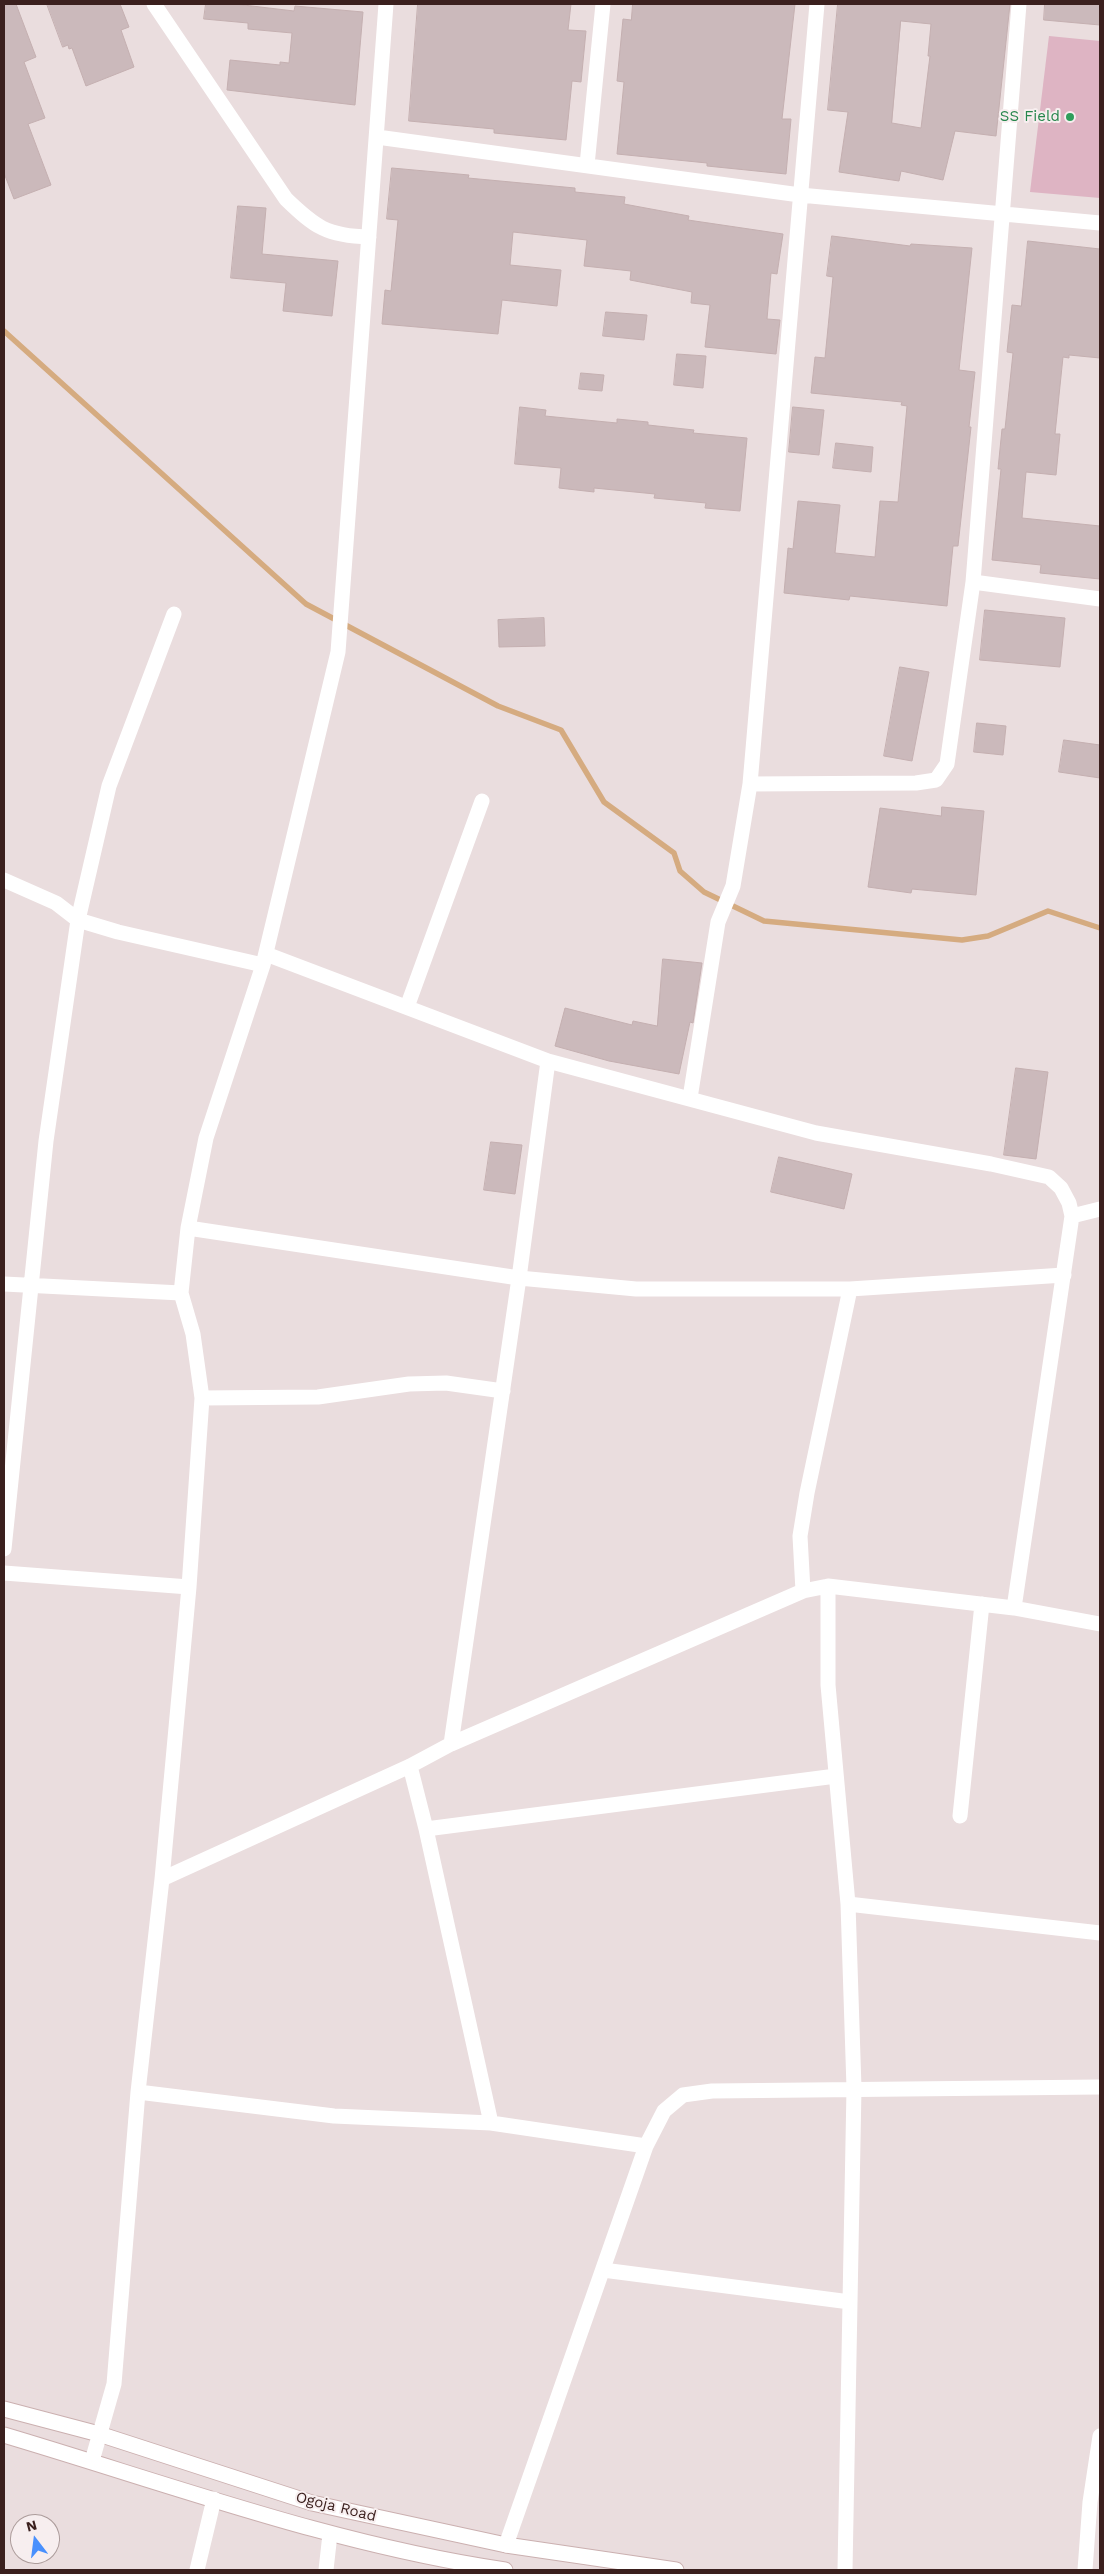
<!DOCTYPE html>
<html>
<head>
<meta charset="utf-8">
<style>
  body { margin:0 }
  #map { position:relative; width:1104px; height:2574px; overflow:hidden; background:#eaddde; font-family:"Work Sans",sans-serif }
  canvas { display:block }
  .frame { position:absolute; inset:0; border:5px solid #3b201e; pointer-events:none }
  .north { position:absolute; left:10px; top:2514px; width:50px; height:50px; box-sizing:border-box; background:#f7eeef; border:1px solid #ac9c9b; border-radius:50%; rotate:345deg; font-size:14px; font-weight:700; line-height:20px; text-align:center; color:#3b201e }
  .north::after { content:''; display:block; margin:auto; width:18px; height:22px; background:#4990fd; clip-path:polygon(50% 0,100% 100%,50% 72%,0 100%) }
</style>
</head>
<body>
<div id="map">
<canvas width="1104" height="2574"></canvas>
<div class="frame"></div>
<div class="north">N</div>
</div>
<script>
const ctx = document.querySelector('canvas').getContext('2d');
ctx.lineJoin = 'round';
function paint(path, color) { ctx.fillStyle = color; ctx.fill(path, 'evenodd'); }
function stroke(path, color, width, dash) { ctx.strokeStyle = color; ctx.lineWidth = width; ctx.lineCap = dash ? 'butt' : 'round'; ctx.setLineDash(dash || []); ctx.stroke(path); }
function write(font, color, halo, rows, align = 'center') {
  ctx.font = font + ' "Work Sans",sans-serif'; ctx.lineWidth = 4; ctx.setLineDash([]); ctx.textBaseline = 'middle'; ctx.strokeStyle = halo; ctx.fillStyle = color; for (const [text, x, y, turn = 0] of rows) {
    ctx.save(); ctx.translate(x, y); ctx.rotate((+turn || 0) * Math.PI / 180); ctx.textAlign = isNaN(turn) ? turn : align; if (halo) ctx.strokeText(text, 0, 0); ctx.fillText(text, 0, 0); ctx.restore();
  }
}
paint(new Path2D(`
  M1049,36l51,5v157l-70,-6z`), '#deb4c3');
stroke(new Path2D(`
  M4,331l302,273 192,102 63,24 43,72 70,51 6,18 24,21 60,29 198,19 26,-4 60,-25 52,17`), '#d5ab80', 5.5);
const building = new Path2D(`
  M4,4h12l20,53 -12,5 21,56 -17,6 23,61 -37,14 -10,-26z
  M47,4h73l9,23 -8,3 13,37 -48,19 -14,-38 -3,1 -1,-4 -5,2z
  M206,4h29l59,7 1,-5 68,6 -8,93 -128,-15 3,-30 50,5v-3l9,1 3,-30 -44,-4v-6l-44,-4z
  M418,4h153l-3,26 18,1 -5,51 -9,-1 -6,59 -72,-7v-4l-85,-8z
  M633,4h162l-13,115h9l-5,55 -79,-8v-3l-90,-9 7,-72 -7,-1 6,-62 8,1z
  M838,4h172l-14,132 -41,-5 -12,49 -42,-9 -2,10 -60,-9 9,-60 -20,-2zM901,21l30,3 -3,32h2l-9,72 -29,-5z
  M1045,4h55v21l-56,-5z
  M392,168l77,7 -1,3 107,10v4l50,5 -1,7 65,12 -1,4 95,14 -6,40 -6,-1 -4,46 13,1 -4,34 -71,-7 5,-42 -19,-2 1,-11 -62,-12 1,-9 -47,-5 3,-26 -74,-8 -3,33 51,5 -4,36 -55,-6 -4,34 -116,-10 3,-34 6,1 7,-71 -11,-1z
  M238,206l28,2 -4,46 76,7 -6,55 -49,-5 3,-28 -55,-5z
  M832,236l78,10 1,-2 61,4 -13,122 16,2 -6,55h2l-13,119h-5l-6,60 -97,-10 -1,4 -65,-7 4,-45 5,1 5,-48 42,4 -5,48 40,4 5,-56 18,1 9,-96 -6,-1 1,-3 -91,-9 4,-36 10,1 8,-81 -6,-1z
  M1028,241l72,8v109l-31,-3v3l-6,-1 -8,77h5l-4,41 -30,-3 -4,46 78,8v53l-60,-6 1,-8 -49,-5 9,-91h-3l4,-40h3l8,-76 -6,-1 5,-47 9,1z
  M606,312l41,3 -3,25 -41,-4z
  M677,354l29,2 -3,32 -29,-3z
  M581,373l23,2 -2,16 -23,-2z
  M520,407l26,3 -1,6 72,7v-4l31,3v3l46,5 -1,3 54,5 -7,73 -35,-3 1,-5 -52,-5 1,-4 -61,-6v4l-35,-4 2,-20 -46,-4z
  M793,407l31,3 -5,45 -30,-3z
  M836,443l37,4 -2,25 -38,-4z
  M985,610l80,8 -5,49 -80,-7z
  M544,618l1,28 -46,1 -1,-27z
  M900,667l29,5 -17,89 -28,-5z
  M977,723l29,3 -3,29 -29,-3z
  M1064,740l36,5v33l-41,-6z
  M942,807l42,4 -8,84 -64,-6 -1,4 -43,-6 12,-79 61,8z
  M663,959l39,4 -9,60 -3,-1 -11,52 -70,-13 -54,-15 10,-38 67,17 1,-4 24,5z
  M1016,1068l32,4 -12,87 -32,-4z
  M491,1142l31,3 -7,49 -31,-4z
  M779,1157l73,17 -8,35 -73,-17z`);
paint(building, '#cbb9bb');
stroke(building, '#c4afb0', 1);
const secondary = new Path2D(`
  M4,2409l95,25 213,69 194,42 170,25
  M4,2435c165,49 330,110 501,135`);
stroke(secondary, '#cbb0b0', 17);
stroke(new Path2D(`
  M154,4l132,195c29,28 41,37 83,38
  M377,137l423,58 300,28
  M587,165l16,-161
  M973,582l127,17
  M750,784l166,-1 20,-3 11,-16 26,-182 46,-578
  M4,880l52,23 22,17 40,12 145,33
  M266,954l282,107 268,72 175,31 58,13 12,11 8,15 3,13 -58,392
  M407,1007l75,-206
  M690,1098l28,-176 15,-36 17,-102 67,-780
  M1072,1216l28,-7
  M188,1228l331,50 117,11h214l214,-14
  M4,1284l177,9
  M202,1398l116,-1 91,-13 37,-1 57,8
  M4,1549l42,-408 32,-221 31,-134 65,-172
  M4,1573l185,14
  M828,1586v99l20,219 6,184 -9,482
  M803,1591l-3,-55 7,-43 43,-204
  M451,1744l68,-466 29,-217
  M960,1816l22,-212
  M426,1829l410,-53
  M162,1879l248,-113 41,-22 352,-153 25,-5 186,22 86,16
  M848,1904l252,29
  M138,2092l196,24 157,7 -65,-294 -16,-63
  M491,2123l155,23 18,-35 19,-16 29,-4 388,-4
  M603,2270l247,32
  M92,2461l22,-77 24,-292 24,-213 27,-292 13,-189 -9,-64 -12,-41 7,-65 18,-90 57,-173 75,-313 48,-648
  M506,2545l140,-399
  M197,2570l17,-71
  M326,2570l4,-36
  M1085,2570l5,-68 10,-66`), '#fff', 15);
stroke(secondary, '#fff', 15);
for (const [x, y, r, color] of [
  [1070,117,5,"#2e9e5b"]
]) { const dot = new Path2D(); dot.arc(x, y, r, 0, 2 * Math.PI); ctx.fillStyle = color; ctx.fill(dot); stroke(dot, '#f7eeef', 2); }
write('15px', '#27864d', '#f7eeef', [
  ["SS Field",1060,117]
], 'right');
write('15px', '#3b201e', '#f7eeef', [
  ["Ogoja Road",336,2507,14]
]);
</script>
</body>
</html>
